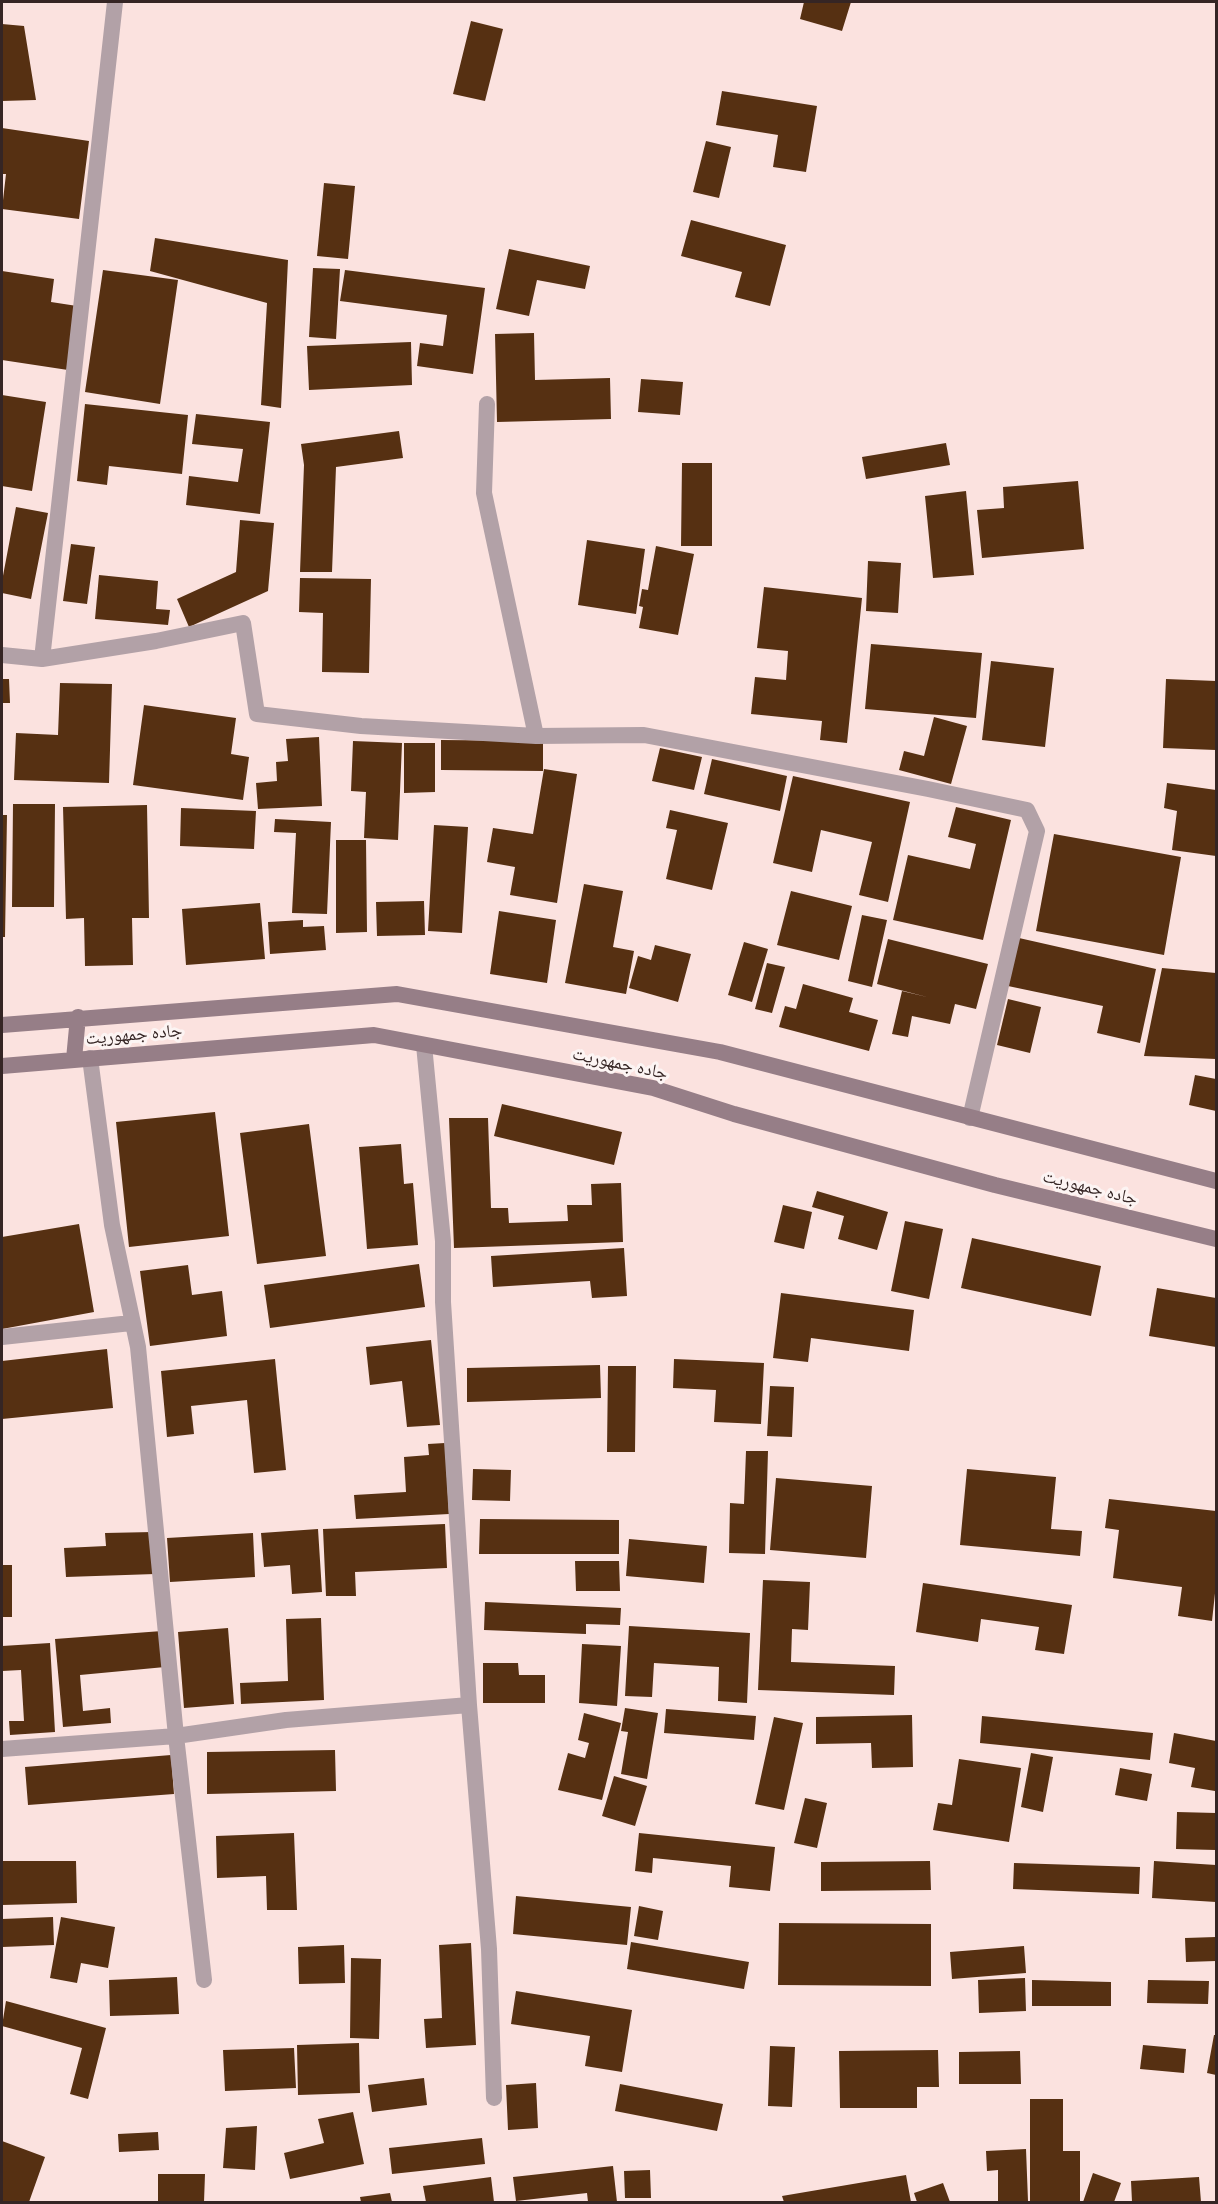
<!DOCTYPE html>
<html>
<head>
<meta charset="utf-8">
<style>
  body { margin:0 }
  #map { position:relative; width:1218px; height:2204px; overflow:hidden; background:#fbe2df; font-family:"Fira Sans Condensed",sans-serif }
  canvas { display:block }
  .frame { position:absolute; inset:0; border:3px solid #352524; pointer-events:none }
</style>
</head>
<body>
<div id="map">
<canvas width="1218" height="2204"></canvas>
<div class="frame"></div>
</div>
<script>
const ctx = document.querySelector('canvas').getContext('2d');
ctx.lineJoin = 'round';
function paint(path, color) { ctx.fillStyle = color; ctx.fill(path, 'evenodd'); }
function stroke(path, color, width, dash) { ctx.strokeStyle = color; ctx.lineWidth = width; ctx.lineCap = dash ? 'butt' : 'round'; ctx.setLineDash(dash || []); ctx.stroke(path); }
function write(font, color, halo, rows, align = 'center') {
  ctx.font = font + ' "Fira Sans Condensed","Noto Naskh Arabic",sans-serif'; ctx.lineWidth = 6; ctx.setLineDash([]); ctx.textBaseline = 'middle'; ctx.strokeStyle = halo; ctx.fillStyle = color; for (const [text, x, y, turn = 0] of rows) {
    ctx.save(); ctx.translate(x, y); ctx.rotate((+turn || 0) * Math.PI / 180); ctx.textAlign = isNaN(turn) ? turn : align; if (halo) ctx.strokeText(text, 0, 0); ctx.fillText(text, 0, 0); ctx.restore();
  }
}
paint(new Path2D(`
  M804,2h47l-9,29 -42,-12z
  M471,21l32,8 -18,72 -32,-7z
  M2,24l22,2 12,74 -34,1z
  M722,91l95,15 -11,66 -33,-5 5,-32 -62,-10z
  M2,128l87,13 -10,78 -77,-10 4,-35h-4z
  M706,141l25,6 -12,51 -26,-6z
  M324,183l31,3 -7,73 -31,-3z
  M691,220l95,25 -16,61 -35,-9 7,-25 -61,-16z
  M155,238l133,22 -7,148 -20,-3 6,-102 -117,-32z
  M509,249l81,17 -5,23 -48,-9 -8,36 -33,-7z
  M313,268l27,1 -4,70 -27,-2z
  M103,270l75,10 -18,124 -75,-12z
  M345,270l140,18 -12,86 -56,-8 3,-23 23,3 4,-31 -107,-14z
  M2,271l52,8 -3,23 26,4 -9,64 -66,-10z
  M534,333l1,47 75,-2 1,41 -114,3 -2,-88z
  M411,342l1,43 -103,5 -2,-44z
  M641,379l42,3 -3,33 -42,-3z
  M2,395l44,7 -14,89 -30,-5z
  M85,404l103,11 -6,59 -73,-8 -2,19 -30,-4z
  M196,414l74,8 -10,92 -74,-9 3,-29 49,6 5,-33 -51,-5z
  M399,431l4,27 -67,9 -4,105h-32l4,-107 -3,-21z
  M946,443l4,22 -84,14 -4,-22z
  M682,463h30v83h-31z
  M1078,481l6,68 -102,9 -5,-48 27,-2 -1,-21z
  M966,491l8,84 -41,3 -8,-82z
  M16,507l32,6 -17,86 -29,-6v-12z
  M240,520l34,3 -6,68 -79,36 -12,-28 59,-27z
  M587,540l58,9 -9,65 -58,-9z
  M71,544l24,3 -8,57 -24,-3z
  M656,546l38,8 -16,81 -39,-7 4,-21 -4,-1 3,-17 6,1z
  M868,561l33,2 -3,50 -32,-2z
  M99,575l59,6 -2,28 14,1 -2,15 -73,-6z
  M300,578l71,1 -2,94 -47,-1 1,-59 -24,-1z
  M764,587l98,11 -15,145 -27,-3 2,-19 -71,-7 4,-37 31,3 2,-29 -31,-3z
  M871,644l111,9 -6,65 -111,-9z
  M991,661l63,7 -9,79 -63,-7z
  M2,679h7l1,24h-8z
  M1166,679l50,2v69l-53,-2z
  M60,683l52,1 -3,99 -95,-3 2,-47 42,2z
  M144,705l92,13 -5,36 18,3 -6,43 -110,-15z
  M934,717l33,9 -16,58 -52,-14 5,-19 20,5z
  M319,737l3,69 -64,3 -2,-26 21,-2 -1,-19 12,-1 -2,-22z
  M441,740l102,1v30l-102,-1z
  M353,741l49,2 -4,97 -34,-2 2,-46 -15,-1z
  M404,743h31v49l-31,1z
  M660,748l42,9 -8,33 -42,-9z
  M712,759l75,17 -7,35 -76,-17z
  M544,769l33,5 -20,129 -47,-8 5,-28 -28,-5 6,-34 40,6z
  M793,776l117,26 -22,100 -29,-7 13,-53 -51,-12 -9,42 -39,-9z
  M1167,783l49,7v66l-44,-6 5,-39 -13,-3z
  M13,804h42l-1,103h-42z
  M147,805l2,113h-17l1,47 -48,1 -1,-48 -18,1 -3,-112z
  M956,807l55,13 -28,120 -90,-20 15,-65 62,14 6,-25 -28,-7z
  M181,808l75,3 -2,38 -74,-3z
  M670,810l58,13 -16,67 -46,-11 11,-49 -11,-2z
  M2,815h5l-2,122h-3z
  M275,819l56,3 -4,92 -35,-1 4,-80 -22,-1z
  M434,825l34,2 -6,106 -34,-2z
  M1054,834l127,23 -17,98 -128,-24z
  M336,840h30l1,92 -31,1z
  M584,884l39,7 -10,56 21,4 -8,43 -61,-11z
  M791,891l61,15 -13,54 -62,-15z
  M424,901l1,34 -48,1 -1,-34z
  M260,903l5,56 -79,6 -4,-56z
  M499,911l57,9 -9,63 -57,-9z
  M862,915l25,5 -15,67 -24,-6z
  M303,920v7l21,-1 2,24 -56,4 -2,-32z
  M1019,938l137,31 -16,74 -43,-10 6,-27 -95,-20z
  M888,939l100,25 -12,45 -21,-5 -5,20 -38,-8 -4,21 -16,-3 10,-43 25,6 -50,-13z
  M744,942l24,7 -16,53 -24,-7z
  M655,945l36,9 -13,48 -49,-14 9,-32 13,4z
  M767,963l18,4 -13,46 -17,-4z
  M1162,968l54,5v86l-72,-3z
  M803,984l50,14 -4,14 29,8 -9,31 -90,-24 6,-21 11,3z
  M1008,999l33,8 -11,46 -33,-8z
  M1195,1075l21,4v32l-27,-6z
  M502,1104l120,28 -8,33 -120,-29z
  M215,1112l14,124 -100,11 -13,-125z
  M449,1118h39l3,90h17l1,15 59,-2 -1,-16h25l-1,-21 30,-1 2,59 -169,6z
  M309,1124l17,132 -69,8 -17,-131z
  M401,1144l3,40 9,-1 5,62 -51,4 -8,-102z
  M817,1191l71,21 -11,38 -39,-11 6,-23 -32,-9z
  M783,1205l29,7 -8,37 -30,-7z
  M905,1221l38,8 -14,70 -38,-8z
  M79,1224l15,88 -92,17v-92z
  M972,1238l129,28 -10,50 -130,-28z
  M624,1248l3,48 -35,2 -2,-17 -97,6 -2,-31z
  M419,1264l6,43 -155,21 -6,-43z
  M188,1265l4,30 30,-4 5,45 -77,10 -10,-75z
  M1157,1288l59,10v49l-67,-11z
  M781,1293l133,17 -5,41 -98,-13 -3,24 -35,-4z
  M431,1340l9,85 -33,2 -5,-46 -32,4 -4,-38z
  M107,1349l6,59 -111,11v-58z
  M275,1359l11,111 -32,3 -7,-73 -56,6 3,28 -27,3 -6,-66z
  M674,1359l90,4 -3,61 -47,-2 2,-32 -43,-2z
  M600,1365l1,33 -134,4v-34z
  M608,1366h28l-1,86h-28z
  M770,1386l24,1 -2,50 -25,-1z
  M445,1443l4,71 -93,5 -2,-24 52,-3 -2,-35 25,-2 -1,-11z
  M746,1451h22l-3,103 -36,-1 1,-50 14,1z
  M473,1469l38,1 -1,31 -38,-1z
  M967,1469l89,8 -5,52 31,2 -2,25 -120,-11z
  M776,1478l96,8 -6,72 -96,-8z
  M1109,1499l107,12v73l-4,37 -34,-5 4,-29 -69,-9 6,-48 -14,-2z
  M480,1519l139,1v34h-140z
  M445,1524l2,44 -92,4 1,24h-30l-3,-67z
  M318,1529l4,63 -30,2 -2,-29 -26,2 -3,-34z
  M153,1532l2,42 -89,3 -2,-29 42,-2 -1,-13z
  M253,1533l2,44 -85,5 -3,-44z
  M629,1539l78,7 -3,37 -78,-7z
  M575,1561h44l1,30h-44z
  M2,1565h10v52h-10z
  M763,1580l47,2 -2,48 -16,-1 -1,33 104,4 -1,29 -136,-5z
  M923,1583l149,22 -8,49 -29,-4 4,-23 -58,-8 -3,23 -62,-10z
  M485,1602l136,6 -1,17 -34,-1v10l-102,-4z
  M321,1618l3,82 -83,4 -1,-21 48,-2 -2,-62z
  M629,1626l121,7 -3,70 -29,-2 1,-34 -65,-4 -2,34 -27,-1z
  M228,1628l6,76 -50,4 -6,-76z
  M162,1631l3,36 -85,8 3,36 27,-3 1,15 -48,4 -8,-88z
  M50,1643l5,89 -45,3 -1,-14h15l-3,-51 -19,1v-25z
  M582,1644l39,2 -4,60 -38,-3z
  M483,1663h35l1,12h26v28h-62z
  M625,1708l33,5 -11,66 -26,-5 7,-42 -7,-1z
  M666,1709l90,7 -2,24 -90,-7z
  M584,1713l37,10 -19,77 -44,-10 10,-37 17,5 4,-15 -11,-3z
  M912,1715l1,52 -41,1 -1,-25 -55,1v-27z
  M982,1716l171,17 -3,27 -170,-17z
  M774,1717l29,6 -19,87 -29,-6z
  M1174,1733l42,8 -1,50 -24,-4 4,-19 -26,-5z
  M335,1750l1,41 -129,3v-42z
  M1031,1753l22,4 -10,55 -22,-5z
  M171,1755l3,39 -146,11 -3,-38z
  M959,1759l62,9 -12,74 -76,-12 5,-27 14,2z
  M1120,1768l32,6 -5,27 -32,-6z
  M614,1776l33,10 -12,40 -33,-10z
  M805,1798l22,5 -10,45 -23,-5z
  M1177,1812l39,1v37l-40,-1z
  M294,1833l3,77h-30l-1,-34 -49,2 -1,-42z
  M639,1833l136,14 -5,44 -41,-4 2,-21 -78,-8 -1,15 -17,-2z
  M2,1861h74l1,42 -75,2z
  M930,1861l1,29 -110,1v-29z
  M1154,1861l62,4v37l-64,-4z
  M1014,1863l126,4 -1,27 -126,-5z
  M516,1896l115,11 -4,38 -114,-11z
  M639,1906l24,5 -5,29 -24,-4z
  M53,1917l1,28 -52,2v-28z
  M61,1917l54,10 -7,41 -27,-5 -4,20 -27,-5z
  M779,1923l152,1v62l-153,-1z
  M1216,1937v24l-30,1 -1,-24z
  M631,1942l118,20 -5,27 -117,-20z
  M471,1943l5,102 -50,3 -2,-29 18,-1 -3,-73z
  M344,1945l1,38 -46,1 -1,-37z
  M1024,1946l2,27 -74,6 -2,-27z
  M351,1958l30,1 -2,80 -29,-1z
  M177,1977l2,37 -69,2 -1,-36z
  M1025,1978l1,33 -47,2 -1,-33z
  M1032,1980l79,2v24h-79z
  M1148,1980l61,1 -1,23 -61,-1z
  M516,1991l116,19 -10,62 -37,-6 5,-30 -79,-12z
  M6,2001l100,27 -18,71 -18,-5 12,-46 -80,-22z
  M1214,2035h2v40l-9,-2z
  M359,2043l1,50 -62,2 -1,-50z
  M1143,2045l43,4 -2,24 -44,-4z
  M770,2046l25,1 -3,60 -24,-1z
  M294,2048l2,40 -71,3 -2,-41z
  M938,2050l1,37h-22v21h-77l-1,-57z
  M1020,2051l1,33h-62v-32z
  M424,2078l3,27 -55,7 -4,-27z
  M536,2083l2,45 -30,2 -2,-45z
  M620,2084l103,20 -6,27 -102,-20z
  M1030,2099h33v52h17v50h-50z
  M353,2112l11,52 -74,15 -6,-26 40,-10 -6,-24z
  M257,2126l-2,44 -32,-2 3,-40z
  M158,2132l1,18 -40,2 -1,-18z
  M482,2138l3,26 -93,10 -3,-26z
  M2,2141l43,16 -16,45h-27z
  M1026,2149l2,52 -30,1v-32l-11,1 -1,-20z
  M613,2166l4,36h-29l-1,-9 -71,8 -3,-24z
  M650,2170l1,28h-26l-1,-27z
  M1093,2173l28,10 -7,19h-31z
  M158,2174h47l-1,28h-46z
  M906,2175l5,27h-127l-2,-6z
  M491,2177l3,25h-68l-3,-16z
  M1199,2177l2,25h-69l-1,-21z
  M943,2183l7,19h-33l-3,-9z
  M390,2193l2,9h-31l-1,-5z`), '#563012');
stroke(new Path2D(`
  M487,404l-3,89 52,243
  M2,655l40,4 114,-18 87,-18 14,91 104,12 175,10 108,-1 284,54 99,21 10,21 -67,287
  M42,659l73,-657
  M424,1045l19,196v61l26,403 20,244 5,149
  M90,1058l22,167 26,122 38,389 28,244
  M2,1337l129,-14
  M2,1749l174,-13 110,-16 183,-15`), '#b2a1a7', 16);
stroke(new Path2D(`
  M2,1025l395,-31 323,58 496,129
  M74,1059l4,-42
  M2,1066l372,-31 279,53 81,26 261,71 221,54`), '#967e87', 16);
write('18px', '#352524', '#fcf4f3', [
  ["جاده جمهوریت",134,1035,-5],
  ["جاده جمهوریت",620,1064,12],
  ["جاده جمهوریت",1090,1188,14]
]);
</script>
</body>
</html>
